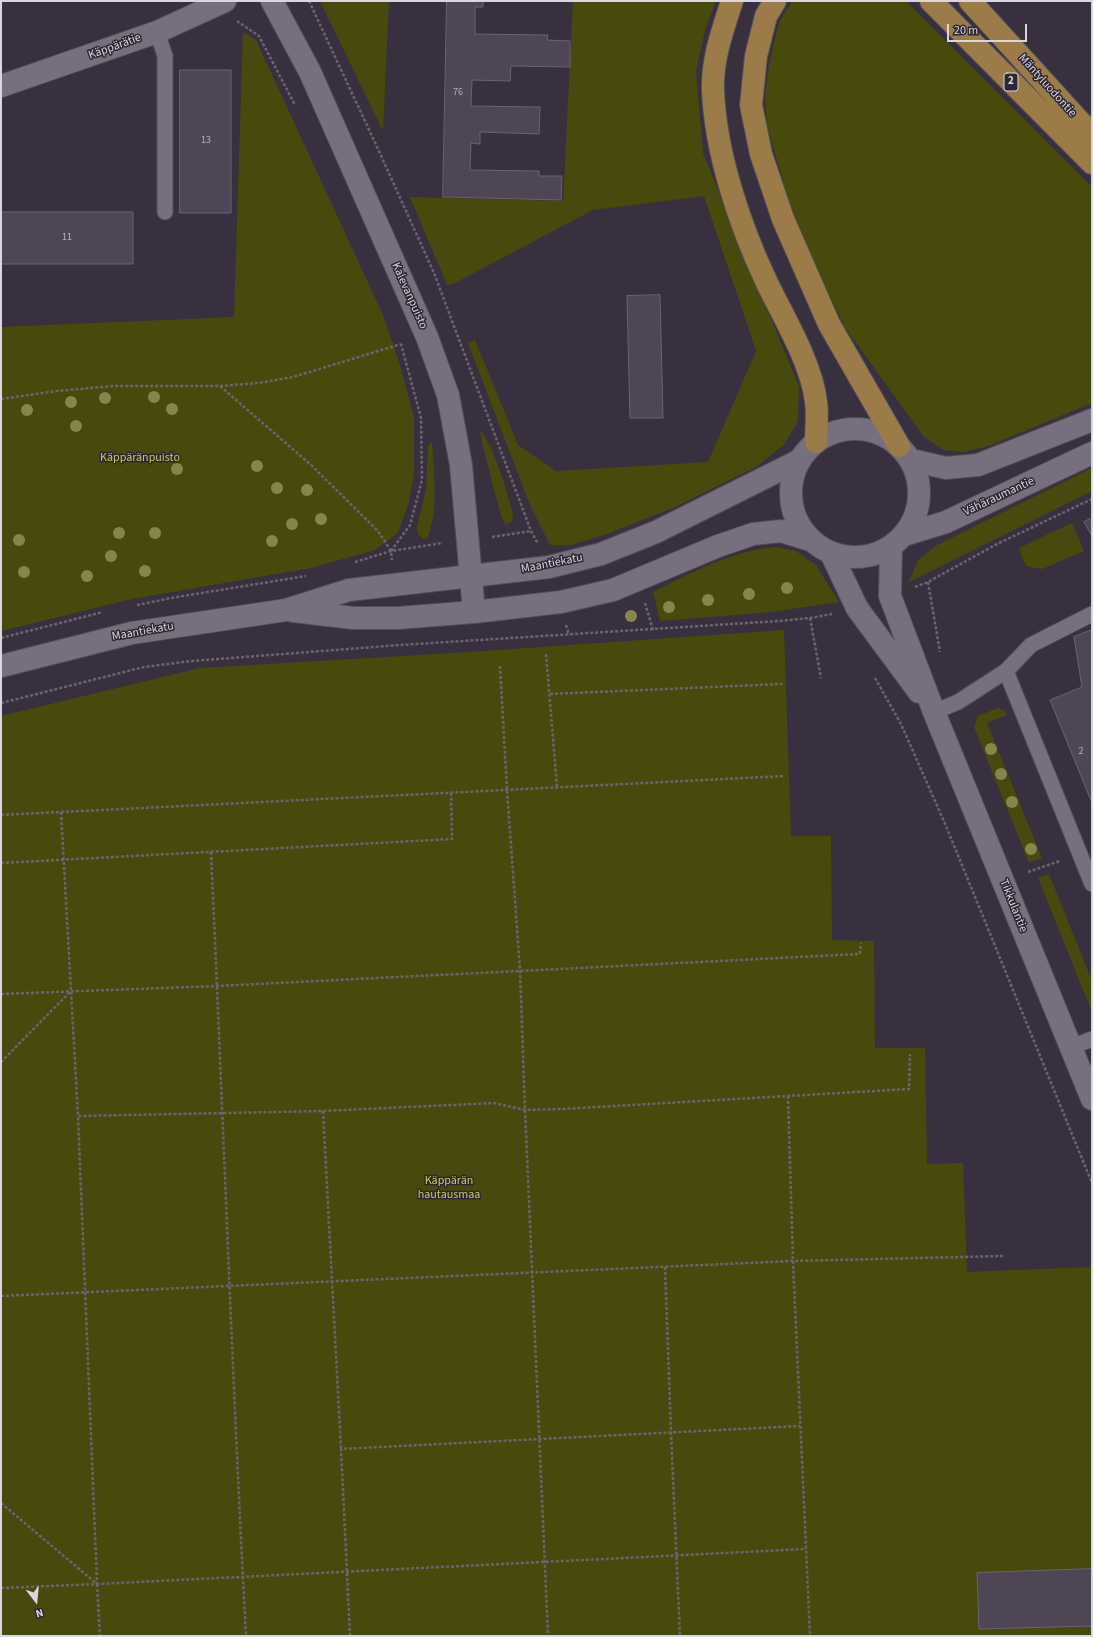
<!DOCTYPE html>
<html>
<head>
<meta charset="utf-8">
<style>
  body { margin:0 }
  #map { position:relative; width:1093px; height:1637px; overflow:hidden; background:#38303e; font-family:"Source Sans 3",sans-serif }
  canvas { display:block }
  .frame { position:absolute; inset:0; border:2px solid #dad5de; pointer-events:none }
  .north { position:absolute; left:16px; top:1581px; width:40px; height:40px; -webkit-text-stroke:3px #2e2633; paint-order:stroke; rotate:164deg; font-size:11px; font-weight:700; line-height:16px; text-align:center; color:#dad5de }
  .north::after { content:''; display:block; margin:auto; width:14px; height:18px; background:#dad5de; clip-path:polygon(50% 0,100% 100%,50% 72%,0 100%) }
  .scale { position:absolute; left:947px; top:24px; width:80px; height:18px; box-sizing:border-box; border:2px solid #dad5de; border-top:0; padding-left:5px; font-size:12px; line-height:14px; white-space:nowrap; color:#dad5de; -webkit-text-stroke:3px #2e2633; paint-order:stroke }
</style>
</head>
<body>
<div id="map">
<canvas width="1093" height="1637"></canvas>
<div class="frame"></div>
<div class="north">N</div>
<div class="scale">20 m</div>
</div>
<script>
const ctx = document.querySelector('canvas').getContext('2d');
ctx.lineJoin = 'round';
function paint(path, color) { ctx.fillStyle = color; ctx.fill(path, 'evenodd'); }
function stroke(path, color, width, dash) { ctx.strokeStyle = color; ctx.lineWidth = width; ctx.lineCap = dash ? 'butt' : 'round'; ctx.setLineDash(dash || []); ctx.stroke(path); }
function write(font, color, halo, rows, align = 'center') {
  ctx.font = font + ' "Source Sans 3",sans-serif'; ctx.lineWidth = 3; ctx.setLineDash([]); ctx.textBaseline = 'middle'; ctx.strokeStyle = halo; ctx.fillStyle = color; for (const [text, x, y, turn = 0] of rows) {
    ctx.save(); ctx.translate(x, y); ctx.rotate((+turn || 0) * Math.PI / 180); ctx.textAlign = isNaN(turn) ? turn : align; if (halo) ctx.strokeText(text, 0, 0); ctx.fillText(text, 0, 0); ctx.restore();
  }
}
paint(new Path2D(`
  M320,1h69l-6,130 -62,-128z
  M573,1h143l-10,26 -10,44 7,82 96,234 -1,34 -14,24 -28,22 -81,40 -68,27 -36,11h-21l-20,-40 -62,-162 7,-3 43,105 38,26 152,-9 48,-111 -52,-155 -111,14 -138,73 -8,2 -37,-88 153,4z
  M792,1h114l186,186v216l-104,43 -24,6 -20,-2 -20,-13 -78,-108 -48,-96 -31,-108 -2,-29 4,-32 10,-41z
  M243,32l13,8 127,275 18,53 13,50v57l-5,27 -11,31 -23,17 -64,18 -179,31 -131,32v-304l233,-10z
  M480,429c17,25 24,55 33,84l-1,8 -6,4 -5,-9 -19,-73z
  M432,442c2,32 7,67 -5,97h-4l-5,-5 -1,-7 9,-38 2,-43z
  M1092,468v23l-183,91 9,-22 19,-15z
  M1072,523l12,28 -42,18 -16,-3 -7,-18z
  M776,547l20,4 20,14 23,37 -68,10 -111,9 -7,-29c37,-19 81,-42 123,-45z
  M784,630l7,206h40l1,104 42,1 1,107h50l2,116 36,-1 4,109 125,-5v369h-1091v-920l199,-48 270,-16z
  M998,708l7,3 2,4 -20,8 55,135 -13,5 -55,-136 4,-11z
  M1049,874l43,107v31l-54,-134z`), '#474a0c');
const building = new Path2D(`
  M447,1h36v6h-8v27l73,1 -1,5 23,1v26l-59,-1 -1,15 -38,-1 -1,26 69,1 -1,27 -59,-2v12l-9,-1 -1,27 69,1v5h23l-1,24 -118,-3z
  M180,70h51v143h-51z
  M1,212h132v52h-132z
  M660,295l3,123h-33l-3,-122z
  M1092,518v18l-8,-14z
  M1092,630v173l-42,-103 32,-13 -8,-50z
  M1092,1569v57l-113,3 -2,-56z`);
paint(building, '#4e4655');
stroke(building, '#6b6272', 1);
const service = new Path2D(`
  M157,32l8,24v156
  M1006,671l86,213
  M934,712l24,-10 48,-31 25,-26 61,-31
  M1071,1047l21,-8`);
const minor = new Path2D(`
  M272,1l38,71 117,265 21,58 13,70 13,147
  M1,86l156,-54 68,-31`);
const tertiary = new Path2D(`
  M891,547l-1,49 44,116 158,387
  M831,553l26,55 62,84`);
const secondary = new Path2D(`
  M791 493a64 64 0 1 1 128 0a64 64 0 1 1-128 0Z
  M911,460l35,8 32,-3 114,-45
  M904,535l42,-13 146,-69
  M293,611l60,7h45l76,-6 87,-10 52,-12 105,-44 35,-12 28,-3 29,9
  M1,666l131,-33 154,-23 63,-20 200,-23 52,-13 55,-22 144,-72`);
const trunk = new Path2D(`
  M732,1c-9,28 -20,58 -19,88 2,63 27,137 54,194 17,35 45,81 49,119 2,13 0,27 0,40
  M775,1l-9,15 -10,40 -5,49 10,49 22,65 46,105 70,122
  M931,1l161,162
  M970,1l122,134`);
stroke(service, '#534d58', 17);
stroke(minor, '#534d58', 24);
stroke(tertiary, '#534d58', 24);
stroke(secondary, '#534d58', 24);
stroke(trunk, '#534d58', 24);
stroke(new Path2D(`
  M309,1l69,148 56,124 97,258 7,13
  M237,21l22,15 36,69
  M220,386l39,-3 34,-6 108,-33
  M1,399l56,-8 56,-5h107l91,79 67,66 13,20 1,9
  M492,537l39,-6
  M391,551l19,-26 12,-45 -1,-62 -20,-74
  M355,562l36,-11 52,-8
  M928,582l12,70
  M915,587l13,-5 69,-38 95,-45
  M645,603l8,27
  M137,605l34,-7 135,-22
  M810,618l11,60
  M566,625l3,10
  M1,638l102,-26
  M546,654l11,133
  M500,666l7,124 13,180 5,140 23,526
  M875,678l26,46 45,102 146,357
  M550,694l232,-10
  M1,703l143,-36 48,-6 208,-16 379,-24 31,-3 22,-4
  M61,812l17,304
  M1,815l784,-39
  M211,852c12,261 21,523 35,784
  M1,863l451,-24 -1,-47
  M1028,872l32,-11
  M1,994l216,-8 643,-32 1,-11
  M1,1062l70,-71
  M788,1096l5,165 17,375
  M323,1111l18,338
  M665,1267l6,165 9,204
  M1,1296l792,-35 210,-5
  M1,1503l96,81 709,-35
  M97,1584l3,52
  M1,1588l96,-4 -19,-468 245,-5 171,-8 31,7 37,-1 347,-20 1,-35
  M350,1636l-9,-187 459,-23`), '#6b6470', 2.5, [3, 2]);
stroke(service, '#776f7e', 15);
stroke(minor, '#776f7e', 22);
stroke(tertiary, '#776f7e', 22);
stroke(secondary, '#776f7e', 22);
stroke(trunk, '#9b7c49', 22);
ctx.fillStyle = '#86864c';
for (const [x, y] of [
  [154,397],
  [105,398],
  [71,402],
  [172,409],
  [27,410],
  [76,426],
  [257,466],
  [177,469],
  [277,488],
  [307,490],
  [321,519],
  [292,524],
  [119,533],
  [155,533],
  [19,540],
  [272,541],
  [111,556],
  [145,571],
  [24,572],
  [87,576],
  [787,588],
  [749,594],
  [708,600],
  [669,607],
  [631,616],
  [991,749],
  [1001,774],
  [1012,802],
  [1031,849]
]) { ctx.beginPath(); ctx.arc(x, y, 6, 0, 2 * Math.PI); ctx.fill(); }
write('10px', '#b7b1bc', null, [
  ["76",458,93],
  ["13",206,141],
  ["11",67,238],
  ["2",1081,752]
]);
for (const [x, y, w] of [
  [1011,82,14]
]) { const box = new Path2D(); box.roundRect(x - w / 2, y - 9, w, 18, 3); ctx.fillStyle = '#2e2633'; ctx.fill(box); stroke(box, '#dad5de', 1); }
write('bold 11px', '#dad5de', null, [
  ["2",1011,82]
]);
write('12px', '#dad5de', '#2e2633', [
  ["Käppärätie",115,47,-20],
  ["Mäntyluodontie",1047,86,48],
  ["Kalevanpuisto",409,296,66],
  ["Vähäraumantie",999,497,-25],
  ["Maantiekatu",552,564,-11],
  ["Maantiekatu",143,632,-10],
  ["Tikkulantie",1013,906,68]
]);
write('12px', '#c6cd57', '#2e2633', [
  ["Käppäränpuisto",140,458],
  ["Käppärän",449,1181],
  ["hautausmaa",449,1195]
]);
</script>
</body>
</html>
